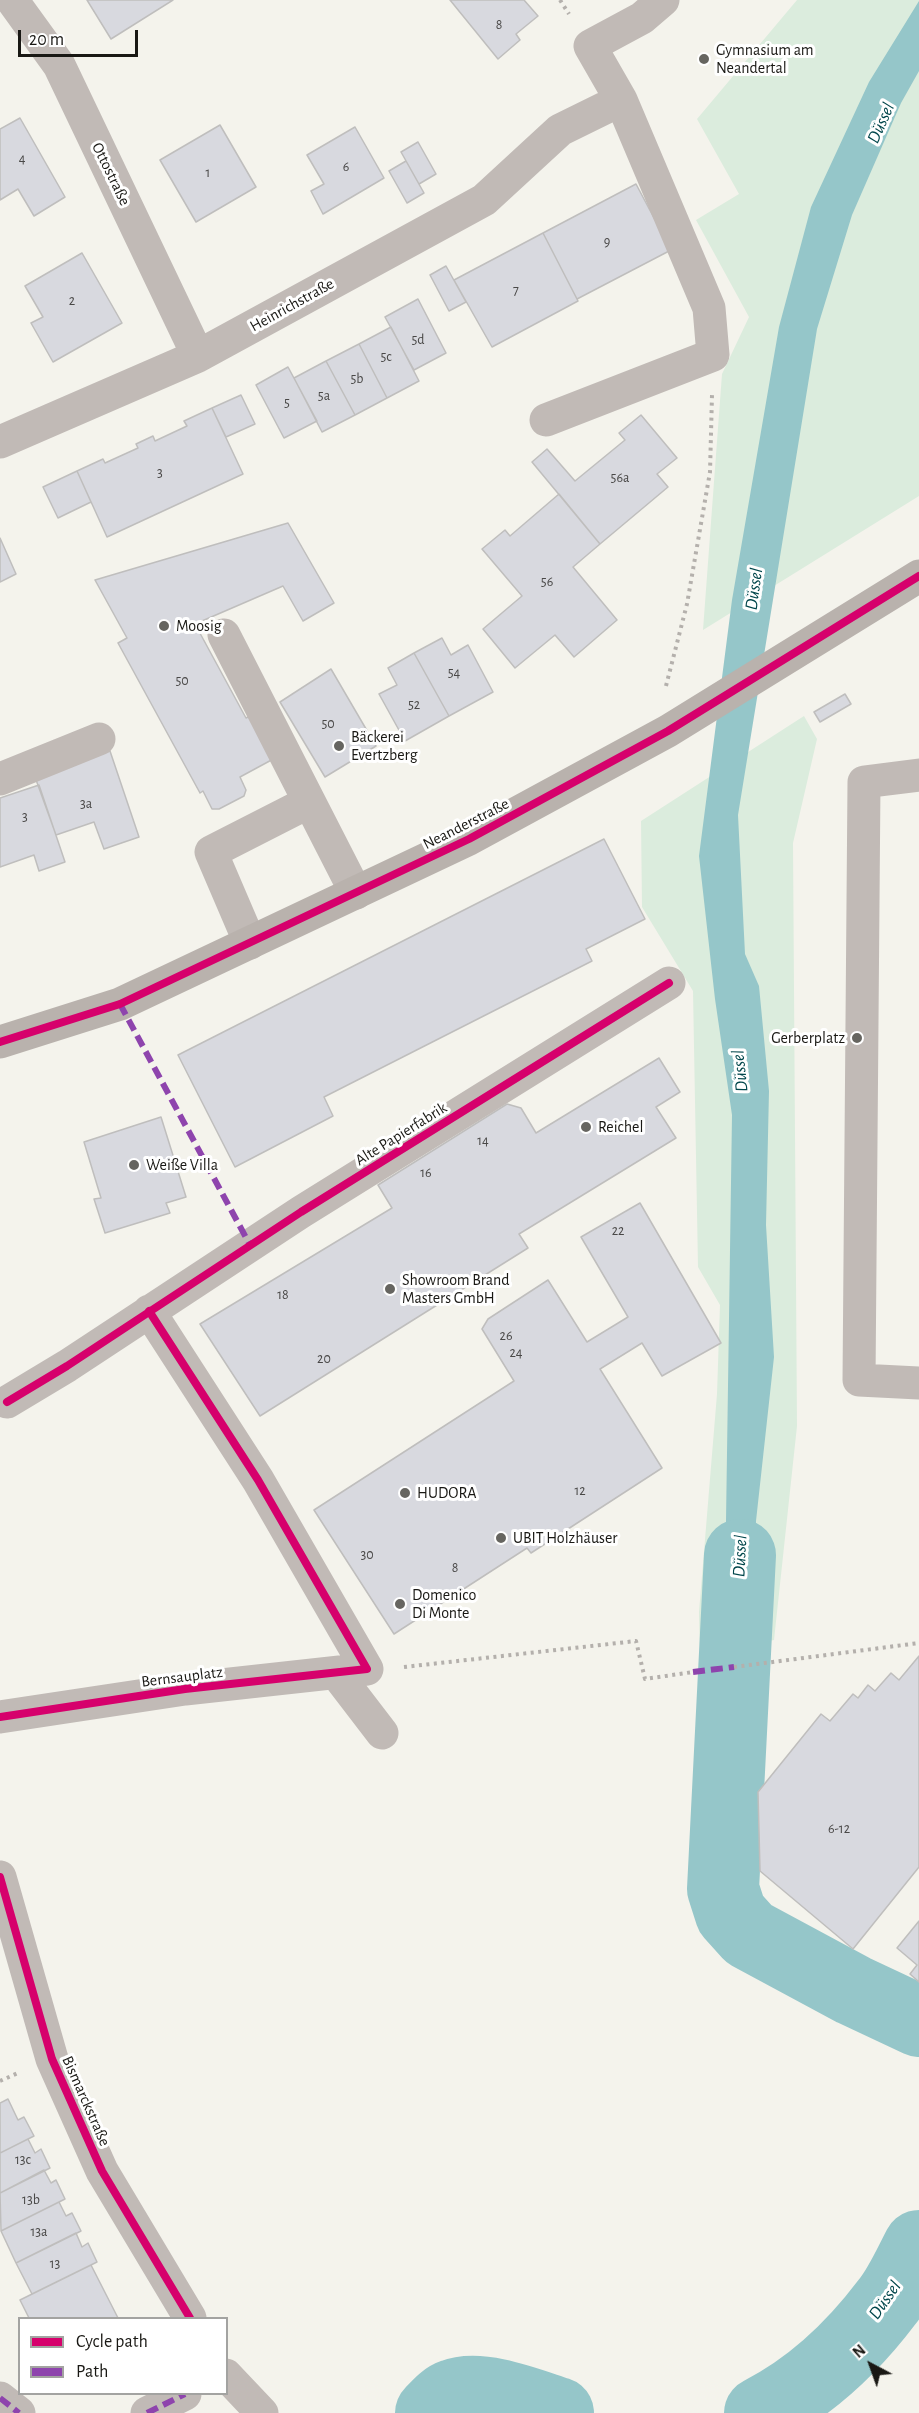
<!DOCTYPE html>
<html>
<head>
<meta charset="utf-8">
<style>
  body { margin:0 }
  #map { position:relative; width:919px; height:2413px; overflow:hidden; background:#f4f3ec; font-family:"Alegreya Sans",sans-serif }
  canvas { display:block }
  .legend { position:absolute; left:18px; top:2317px; width:210px; height:78px; box-sizing:border-box; background:#fff; border:2px solid #a3a3a1; margin:0; padding:8px 10px; list-style:none; font-size:18px; color:#191814 }
  .legend li { display:flex; align-items:center; gap:12px; height:30px }
  .legend b { width:30px; border:2px solid #a3a3a1 }
  .north { position:absolute; left:841px; top:2335px; width:60px; height:60px; -webkit-text-stroke:4px #fff; paint-order:stroke; rotate:319deg; font-size:16px; font-weight:700; line-height:24px; text-align:center; color:#191814 }
  .north::after { content:''; display:block; margin:auto; width:21px; height:27px; background:#191814; clip-path:polygon(50% 0,100% 100%,50% 72%,0 100%) }
  .scale { position:absolute; left:18px; top:30px; width:120px; height:27px; box-sizing:border-box; border:3px solid #191814; border-top:0; padding-left:8px; font-size:18px; line-height:21px; white-space:nowrap; color:#191814; -webkit-text-stroke:4px #fff; paint-order:stroke }
</style>
</head>
<body>
<div id="map">
<canvas width="919" height="2413"></canvas>
<ul class="legend">
<li><b style="height:8px;background:#d6006c"></b>Cycle path</li>
<li><b style="height:8px;background:#8e44ad"></b>Path</li>
</ul>
<div class="north">N</div>
<div class="scale">20 m</div>
</div>
<script>
const ctx = document.querySelector('canvas').getContext('2d');
ctx.lineJoin = 'round';
function paint(path, color) { ctx.fillStyle = color; ctx.fill(path, 'evenodd'); }
function stroke(path, color, width, dash) { ctx.strokeStyle = color; ctx.lineWidth = width; ctx.lineCap = dash ? 'butt' : 'round'; ctx.setLineDash(dash || []); ctx.stroke(path); }
function write(font, color, halo, rows, align = 'center') {
  ctx.font = font + ' "Alegreya Sans",sans-serif'; ctx.lineWidth = 6; ctx.setLineDash([]); ctx.textBaseline = 'middle'; ctx.strokeStyle = halo; ctx.fillStyle = color; for (const [text, x, y, turn = 0] of rows) {
    ctx.save(); ctx.translate(x, y); ctx.rotate((+turn || 0) * Math.PI / 180); ctx.textAlign = isNaN(turn) ? turn : align; if (halo) ctx.strokeText(text, 0, 0); ctx.fillText(text, 0, 0); ctx.restore();
  }
}
paint(new Path2D(`
  M797,0h122v496l-216,134 19,-256 27,-57 -53,-97 43,-26 -42,-75z
  M804,716l13,23 -24,104 4,583 -23,214 -74,17 -1,-45 18,-218 3,-89 -22,-38 -5,-276 -51,-84 -1,-86z`), '#dbecdd');
paint(new Path2D(`
  M919,1v70l-18,32 -49,112 -35,114 -79,486 7,139 14,32 10,105 -3,134 8,132 -18,164 -5,133 -27,2 8,-541 -17,-116 -16,-143 33,-256 47,-273 32,-120 58,-125z`), '#95c6c9');
stroke(new Path2D(`
  M740,1555l-17,334 8,25 18,20 104,56 66,31
  M431,2413c6,-6 13,-15 22,-18 28,-11 77,9 105,18
  M760,2413c51,-26 93,-66 127,-111 13,-16 22,-37 32,-56`), '#95c6c9', 72);
const building = new Path2D(`
  M87,0h86l-62,39z
  M450,0h74l14,16 -22,18 4,6 -22,19z
  M20,118l45,79 -31,19 -16,-27 -18,11v-71z
  M220,125l36,62 -60,35 -36,-62z
  M355,127l29,51 -61,36 -12,-23 13,-7 -17,-29z
  M418,142l18,32 -17,10 -18,-32z
  M406,161l18,32 -17,10 -18,-32z
  M636,184l35,66 -94,49 -34,-66z
  M543,233l35,68 -86,46 -38,-67z
  M82,253l40,70 -69,39 -22,-39 12,-6 -18,-31z
  M446,266l20,36 -17,9 -19,-36z
  M418,299l28,54 -32,17 -29,-53z
  M391,327l28,54 -32,17 -28,-54z
  M359,344l28,54 -32,17 -29,-54z
  M326,361l29,54 -33,17 -28,-54z
  M288,367l29,54 -33,17 -28,-53z
  M241,395l14,29 -29,13 -14,-29z
  M212,408l31,66 -136,63 -30,-66 26,-12 2,4 33,-15 -2,-4 17,-8 2,5 32,-15 -3,-5z
  M641,415l36,43 -20,16 11,13 -68,57 -68,-82 15,-13 28,32 50,-41 -6,-7z
  M77,471l14,31 -33,16 -15,-31z
  M559,494l41,50 -27,23 44,53 -43,37 -19,-22 -40,33 -32,-39 39,-33 -40,-47 23,-19 5,6z
  M288,523l46,80 -31,18 -20,-35 -88,38 51,94 8,-4 23,43 -37,20 6,13 -2,6 -25,13h-7l-9,-18 -3,2 -82,-150 9,-5 -32,-58z
  M0,538l16,36 -16,8z
  M442,638l9,17 17,-10 25,47 -44,24 -35,-63z
  M414,653l35,63 -44,25 -26,-47 18,-9 -9,-17z
  M331,669l45,77 -51,31 -45,-75z
  M845,694l6,10 -31,18 -6,-10z
  M110,751l29,86 -35,12 -10,-27 -38,13 -21,-58z
  M39,785l26,77 -26,9 -5,-16 -34,12v-69z
  M604,839l41,80 -59,30 6,12 -268,136 9,19 -98,51 -57,-112z
  M659,1058l21,34 -24,15 20,31 -157,96 9,14 -268,168 -60,-92 192,-116 -14,-23 129,-81 14,4 15,25z
  M161,1117l25,80 -20,6 4,10 -65,20 -11,-34 7,-1 -17,-56z
  M640,1203l81,140 -59,33 -20,-33 -42,26 62,99 -131,85 -4,-5 -133,86 -80,-124 200,-129 -32,-52 6,-10 60,-39 39,62 41,-25 -47,-80z
  M919,1656v211l-66,82 -93,-78 -2,-79 63,-78 9,7 23,-27 5,4 10,-13 7,6 16,-18 8,7z
  M919,1921v61l-9,-8 7,-9 -20,-17z
  M8,2099l10,21 6,-3 10,19 -34,17v-50z
  M28,2139l7,14 6,-4 9,19 -50,25v-40z
  M44,2170l7,13 5,-3 9,19 -64,32 -1,-38z
  M59,2202l7,14 6,-3 9,18 -65,32 -15,-32z
  M76,2233l6,14 6,-4 9,19 -65,32 -16,-31z
  M91,2265l27,53h-89l-9,-18z`);
paint(building, '#d8d9df');
stroke(building, '#bfbebd', 1.5);
stroke(new Path2D(`
  M560,0l9,14
  M666,686l21,-82 23,-132 2,-77
  M404,1667l232,-26 9,38 48,-7
  M734,1667l185,-24
  M0,2081l18,-8`), '#b4b0ac', 4, [3, 4.5]);
stroke(new Path2D(`
  M12,0l47,65 139,291
  M621,100l-31,-54 52,-28 21,-18
  M0,442l198,-86 286,-156 76,-70 61,-30 88,208 4,47 -167,65
  M224,635l132,258
  M919,775l-55,7 -5,598 60,3
  M0,779l99,-40
  M250,943l-39,-91 98,-50
  M7,1402l60,-36 234,-154 368,-229
  M336,1673l46,60
  M0,1717l185,-28 182,-20 -109,-189 -109,-169
  M0,1877l52,182 50,112 88,147
  M226,2375l36,38
  M0,2398l19,15
  M147,2413l38,-19`), '#c1bab6', 33);
stroke(new Path2D(`
  M0,1042l120,-38 349,-165 199,-108 251,-155`), '#b9b2ad', 33);
stroke(new Path2D(`
  M120,1004l130,241
  M693,1672l41,-5
  M0,2398l19,15
  M147,2413l38,-19`), '#8e44ad', 6, [12, 6]);
stroke(new Path2D(`
  M0,1042l120,-38 349,-165 199,-108 251,-155
  M7,1402l60,-36 234,-154 368,-229
  M0,1717l185,-28 182,-20 -109,-189 -109,-169
  M0,1877l52,182 50,112 88,147`), '#d6006c', 8);
for (const [x, y, r, color] of [
  [704,59,6,"#666560"],
  [164,626,6,"#666560"],
  [339,746,6,"#666560"],
  [857,1038,6,"#666560"],
  [586,1127,6,"#666560"],
  [134,1165,6,"#666560"],
  [390,1289,6,"#666560"],
  [405,1493,6,"#666560"],
  [501,1538,6,"#666560"],
  [400,1604,6,"#666560"]
]) { const dot = new Path2D(); dot.arc(x, y, r, 0, 2 * Math.PI); ctx.fillStyle = color; ctx.fill(dot); stroke(dot, '#fff', 2); }
write('14px', '#494847', null, [
  ["8",499,25],
  ["4",22,159],
  ["6",346,167],
  ["1",208,173],
  ["9",607,242],
  ["7",516,290],
  ["2",72,301],
  ["5d",418,340],
  ["5c",386,357],
  ["5b",357,379],
  ["5a",324,396],
  ["5",287,403],
  ["3",160,473],
  ["56a",620,478],
  ["56",547,582],
  ["54",454,673],
  ["50",182,681],
  ["52",414,705],
  ["50",328,724],
  ["3a",86,804],
  ["3",25,817],
  ["14",483,1141],
  ["16",426,1173],
  ["22",618,1231],
  ["18",283,1295],
  ["26",506,1336],
  ["24",516,1353],
  ["20",324,1359],
  ["12",580,1491],
  ["30",367,1555],
  ["8",455,1568],
  ["6-12",839,1829],
  ["13c",23,2160],
  ["13b",31,2200],
  ["13a",39,2232],
  ["13",55,2264]
]);
write('16px', '#191814', '#fff', [
  ["Gymnasium am",716,50],
  ["Neandertal",716,68],
  ["Moosig",176,626],
  ["Bäckerei",351,737],
  ["Evertzberg",351,755],
  ["Gerberplatz",845,1038,"right"],
  ["Reichel",598,1127],
  ["Weiße Villa",146,1165],
  ["Showroom Brand",402,1280],
  ["Masters GmbH",402,1298],
  ["HUDORA",417,1493],
  ["UBIT Holzhäuser",513,1538],
  ["Domenico",412,1595],
  ["Di Monte",412,1613]
], 'left');
write('16px', '#191814', '#fff', [
  ["Ottostraße",111,174,64],
  ["Heinrichstraße",292,305,-29],
  ["Neanderstraße",466,824,-27],
  ["Alte Papierfabrik",401,1134,-32],
  ["Bernsauplatz",182,1677,-7],
  ["Bismarckstraße",86,2101,66]
]);
write('italic 18px', '#00464b', '#fff', [
  ["Düssel",881,123,-66],
  ["Düssel",754,589,-82],
  ["Düssel",740,1071,-96],
  ["Düssel",740,1556,-87],
  ["Düssel",885,2300,-55]
]);
</script>
</body>
</html>
